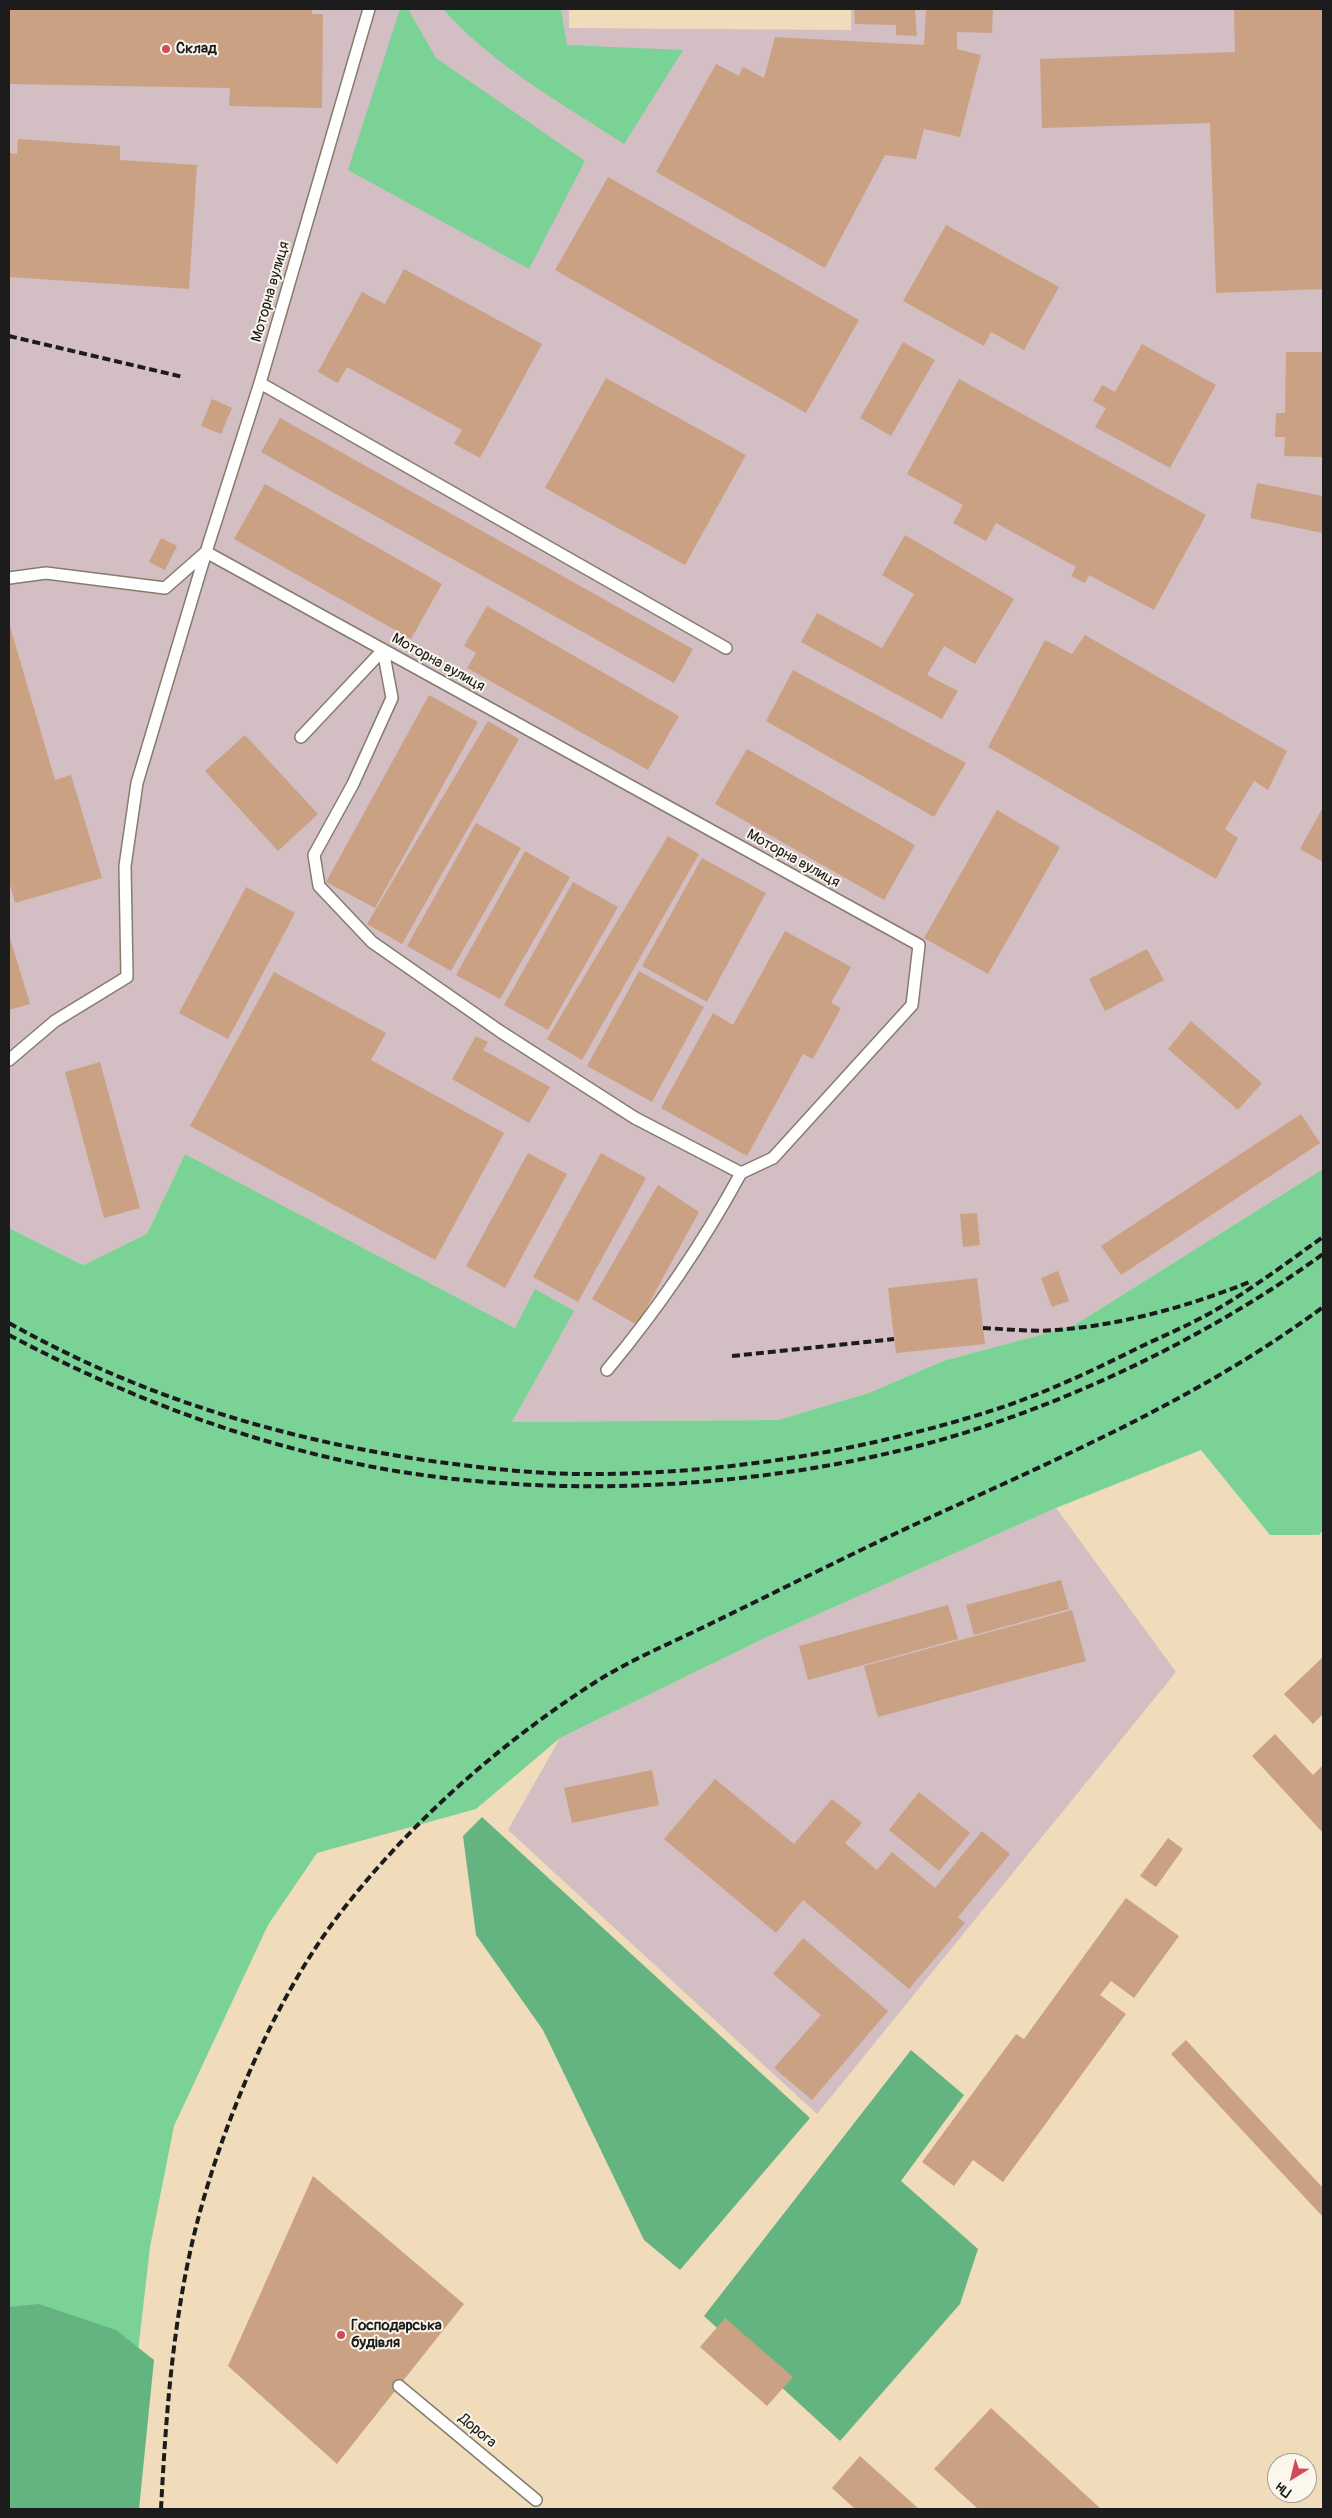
<!DOCTYPE html>
<html>
<head>
<meta charset="utf-8">
<style>
  body { margin:0 }
  #map { position:relative; width:1332px; height:2518px; overflow:hidden; background:#f0dcbb; font-family:Pangolin,sans-serif }
  canvas { display:block }
  .frame { position:absolute; inset:0; border:10px solid #1c1c1c; pointer-events:none }
  .north { position:absolute; left:1267px; top:2453px; width:50px; height:50px; box-sizing:border-box; background:#fbf7ec; border:1px solid #a29f99; border-radius:50%; rotate:216deg; font-size:14px; font-weight:700; line-height:20px; text-align:center; color:#1c1c1c }
  .north::after { content:''; display:block; margin:auto; width:18px; height:22px; background:#d1495b; clip-path:polygon(50% 0,100% 100%,50% 72%,0 100%) }
</style>
</head>
<body>
<div id="map">
<canvas width="1332" height="2518"></canvas>
<div class="frame"></div>
<div class="north">Пн</div>
</div>
<script>
const ctx = document.querySelector('canvas').getContext('2d');
ctx.lineJoin = 'round';
function paint(path, color) { ctx.fillStyle = color; ctx.fill(path, 'evenodd'); }
function stroke(path, color, width, dash) { ctx.strokeStyle = color; ctx.lineWidth = width; ctx.lineCap = dash ? 'butt' : 'round'; ctx.setLineDash(dash || []); ctx.stroke(path); }
function write(font, color, halo, rows, align = 'center') {
  ctx.font = font + ' Pangolin,sans-serif'; ctx.lineWidth = 4; ctx.setLineDash([]); ctx.textBaseline = 'middle'; ctx.strokeStyle = halo; ctx.fillStyle = color; for (const [text, x, y, turn = 0] of rows) {
    ctx.save(); ctx.translate(x, y); ctx.rotate((+turn || 0) * Math.PI / 180); ctx.textAlign = isNaN(turn) ? turn : align; if (halo) ctx.strokeText(text, 0, 0); ctx.fillText(text, 0, 0); ctx.restore();
  }
}
paint(new Path2D(`
  M9,9h560v19l282,2v-21h472v1160l-250,157 -130,35 -74,32 -91,27 -266,2 61,-111 -58,17 -330,-174 -38,80 -64,31 -74,-37z
  M1056,1508l120,164 -359,442 -309,-284 52,-92 207,-101z`), '#d2bec3');
paint(new Path2D(`
  M400,9h8l28,49 149,103 -56,108 -181,-99z
  M443,9h118l6,36 116,5 -59,94c-63,-41 -131,-79 -181,-135z
  M185,1154l330,174 20,-39 39,22 -62,111 266,-2 91,-27 74,-32 130,-35 250,-157v361l-4,5h-49l-69,-85 -145,58 -289,129 -207,101 -84,71 -159,44 -49,72 -94,201 -24,121 -30,262h-111v-1281l74,37 64,-31z`), '#7ad297');
paint(new Path2D(`
  M482,1817l328,301 -130,152 -36,-30 -101,-210 -67,-95 -13,-99z
  M911,2050l53,45 -63,86 77,68 -18,55 -120,137 -136,-125z
  M39,2304l77,26 38,30 -15,149h-130v-202z`), '#63b480');
paint(new Path2D(`
  M9,9h303v5h11l-1,94 -93,-2 1,-18 -221,-4z
  M854,9h61l2,27 -21,-1v-10l-41,-1z
  M926,9h67l-1,24 -35,-1v17l24,6 -21,82 -36,-8 -8,30 -31,-4 -60,113 -169,-96 60,-108 23,12 4,-9 21,11 11,-41 149,8z
  M1234,9h89v280l-107,4 -6,-170 -168,5 -2,-69 195,-7z
  M18,139l102,7v14l77,5 -8,124 -180,-12v-124l8,1z
  M608,177l251,143 -53,93 -251,-143z
  M946,225l113,62 -35,63 -33,-18 -7,14 -81,-45z
  M404,269l138,75 -62,114 -26,-14 8,-14 -115,-63 -9,16 -20,-11 44,-80 23,12z
  M903,342l32,18 -44,76 -31,-18z
  M1142,344l74,41 -46,83 -75,-41 11,-19 -13,-7 9,-16 13,7z
  M1286,352h37v105l-39,-1 1,-19h-10l1,-24h9z
  M606,378l140,77 -61,110 -140,-77z
  M959,379l247,136 -52,95 -65,-35 -4,8 -14,-7 5,-9 -80,-44 -10,18 -33,-18 10,-18 -56,-31z
  M212,399l20,9 -11,26 -20,-8z
  M280,418l413,231 -19,34 -413,-231z
  M1257,483l66,13v37l-73,-15z
  M265,484l177,100 -31,55 -177,-100z
  M905,535l109,64 -39,65 -31,-18 -17,29 31,16 -16,28 -141,-77 16,-29 65,35 32,-54 -32,-19z
  M161,538l16,8 -12,24 -16,-8z
  M487,606l192,110 -31,54 -181,-102 9,-15 -12,-7z
  M9,623l46,157 16,-5 31,103 -87,25 -6,-22z
  M1085,635l202,116 -19,39 -14,-9 -29,48 13,9 -22,41 -228,-132 57,-107 27,14z
  M793,670l173,93 -32,54 -168,-96z
  M429,695l49,27 -103,186 -49,-26z
  M488,721l31,18 -117,205 -35,-20z
  M245,735l73,79 -40,37 -73,-80z
  M747,749l168,96 -31,55 -169,-96z
  M1323,807v55l-23,-13z
  M997,810l63,37 -72,127 -64,-36z
  M476,823l45,25 -70,123 -44,-25z
  M668,836l31,18 -117,206 -35,-21z
  M525,851l45,26 -70,122 -44,-24z
  M702,858l64,35 -59,109 -65,-36z
  M573,882l45,25 -70,123 -44,-25z
  M246,887l49,26 -67,126 -49,-26z
  M785,931l66,36 -20,36 10,5 -28,51 -10,-5 -56,102 -86,-48 52,-95 20,12z
  M9,935l21,69 -21,6z
  M1147,949l17,31 -59,31 -16,-32z
  M639,971l65,36 -52,95 -65,-36z
  M274,972l112,61 -15,27 133,73 -69,127 -245,-134z
  M1191,1021l71,62 -24,27 -70,-61z
  M476,1036l12,6 -5,8 67,37 -21,36 -77,-44z
  M100,1062l40,146 -36,10 -39,-146z
  M1301,1114l19,29 -199,132 -20,-29z
  M528,1153l39,21 -62,114 -39,-22z
  M601,1153l45,25 -68,124 -45,-25z
  M658,1185l41,27 -62,113 -45,-26z
  M977,1213l3,32 -17,2 -3,-33z
  M1058,1271l11,30 -17,6 -11,-29z
  M977,1278l8,66 -89,9 -8,-65z
  M1061,1580l8,29 -95,26 -8,-30z
  M948,1605l10,34 -150,41 -9,-34z
  M1072,1610l14,51 -208,56 -14,-51z
  M1323,1657v57l-10,10 -29,-30z
  M1275,1734l38,41 10,-10v68l-71,-77z
  M652,1770l7,35 -87,18 -8,-35z
  M715,1779l79,65 38,-45 30,24 -17,20 32,27 15,-18 43,36 47,-57 28,23 -52,63 7,6 -56,66 -106,-89 -27,33 -112,-94z
  M919,1792l51,41 -31,38 -50,-41z
  M1168,1838l15,11 -27,38 -16,-11z
  M1126,1898l53,38 -45,62 -23,-17 -11,14 26,19 -123,168 -30,-22 -19,26 -32,-24 94,-128 8,5z
  M803,1938l85,73 -76,89 -38,-32 47,-53 -48,-41z
  M1186,2040l137,148v29l-152,-163z
  M313,2176l151,128 -127,160 -109,-98z
  M725,2318l68,59 -26,29 -67,-59z
  M991,2408l110,101h-123l-44,-40z
  M860,2456l59,53h-64l-23,-21z`), '#cba184');
const service = new Path2D(`
  M260,383l466,265
  M206,552l713,393 -7,60 -139,153 -32,15 -106,-55 -134,-86 -129,-90 -53,-56 -5,-31 39,-71 39,-86 -9,-48 -82,87
  M9,578l37,-5 119,15 41,-36
  M9,1060l46,-39 72,-44 -2,-111 12,-83 69,-231 54,-169 109,-374
  M607,1370c51,-61 96,-127 134,-197
  M399,2386l137,114`);
stroke(service, '#867c6c', 14);
stroke(service, '#fff', 11);
stroke(new Path2D(`
  M9,336l174,41
  M9,1323c130,73 268,115 415,137 58,8 116,15 174,14 135,-1 271,-24 399,-65 48,-16 95,-38 141,-61 27,-13 56,-25 81,-40 36,-21 70,-47 104,-71
  M983,1328c24,1 49,4 73,2 66,-5 134,-24 196,-49
  M9,1335c113,60 233,106 359,131 175,34 382,24 554,-21 137,-36 287,-108 401,-191
  M732,1356l162,-17
  M161,2509c5,-95 12,-193 36,-286 26,-100 76,-220 138,-303 70,-93 161,-174 259,-237 37,-24 80,-41 120,-61 68,-33 135,-67 204,-99 139,-64 281,-124 405,-216`), '#1c1c1c', 4, [8, 4]);
for (const [x, y, r, color] of [
  [166,49,5,"#d1495b"],
  [341,2335,5,"#d1495b"]
]) { const dot = new Path2D(); dot.arc(x, y, r, 0, 2 * Math.PI); ctx.fillStyle = color; ctx.fill(dot); stroke(dot, '#fbf7ec', 2); }
write('bold 15px', '#1c1c1c', '#fbf7ec', [
  ["Склад",176,49],
  ["Господарська",351,2326],
  ["будівля",351,2343]
], 'left');
write('15px', '#1c1c1c', '#fbf7ec', [
  ["Моторна вулиця",271,292,-74],
  ["Моторна вулиця",438,663,29],
  ["Моторна вулиця",793,859,29],
  ["Дорога",477,2431,40]
]);
</script>
</body>
</html>
